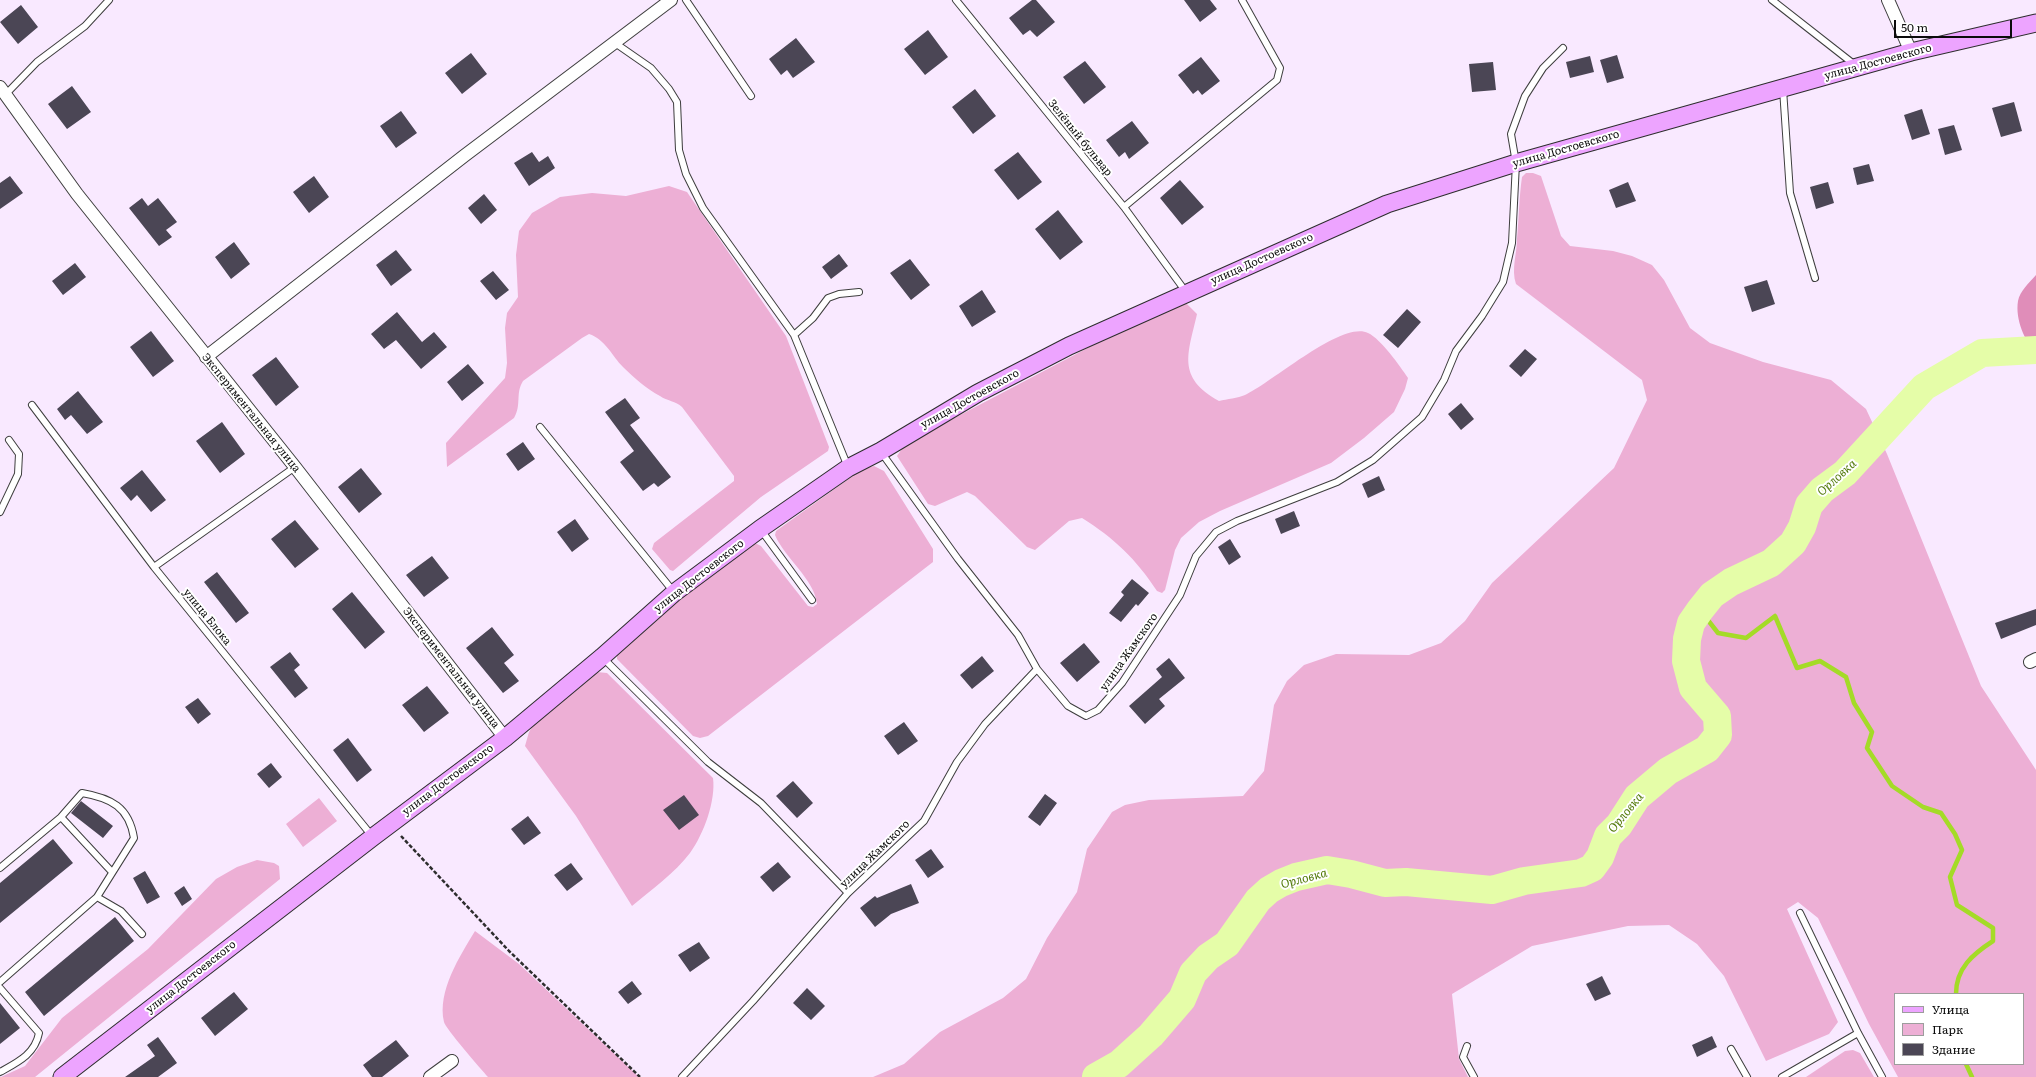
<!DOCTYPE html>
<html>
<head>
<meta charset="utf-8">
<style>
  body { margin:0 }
  #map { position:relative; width:2036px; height:1077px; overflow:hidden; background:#f9e9ff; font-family:Literata,serif }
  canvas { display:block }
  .legend { position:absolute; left:1894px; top:993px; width:130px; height:72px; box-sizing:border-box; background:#fff; border:1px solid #9d9d9d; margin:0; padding:5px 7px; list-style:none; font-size:12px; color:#0b0b0b }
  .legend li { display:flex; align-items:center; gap:8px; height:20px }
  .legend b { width:20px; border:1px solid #9d9d9d }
  .scale { position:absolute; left:1894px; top:20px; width:118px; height:18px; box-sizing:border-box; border:2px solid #0b0b0b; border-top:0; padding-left:5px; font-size:12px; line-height:14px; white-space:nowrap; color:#0b0b0b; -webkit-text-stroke:3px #fff; paint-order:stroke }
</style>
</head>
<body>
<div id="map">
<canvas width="2036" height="1077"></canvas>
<ul class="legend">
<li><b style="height:5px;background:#eda4ff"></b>Улица</li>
<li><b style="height:11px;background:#edafd5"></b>Парк</li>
<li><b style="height:11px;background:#4b4655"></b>Здание</li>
</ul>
<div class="scale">50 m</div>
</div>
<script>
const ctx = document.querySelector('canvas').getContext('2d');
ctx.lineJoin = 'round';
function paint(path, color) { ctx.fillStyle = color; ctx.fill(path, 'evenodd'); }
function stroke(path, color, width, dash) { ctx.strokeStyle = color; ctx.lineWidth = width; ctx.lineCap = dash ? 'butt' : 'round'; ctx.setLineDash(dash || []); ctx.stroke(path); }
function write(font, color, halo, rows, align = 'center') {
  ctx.font = font + ' Literata,serif'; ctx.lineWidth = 4; ctx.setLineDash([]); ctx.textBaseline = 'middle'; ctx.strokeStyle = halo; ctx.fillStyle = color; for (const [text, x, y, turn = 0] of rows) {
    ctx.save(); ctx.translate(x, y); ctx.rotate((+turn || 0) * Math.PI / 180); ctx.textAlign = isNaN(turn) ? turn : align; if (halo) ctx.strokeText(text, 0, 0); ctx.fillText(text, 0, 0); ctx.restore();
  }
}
paint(new Path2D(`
  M1526,173h7l8,3 20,60 9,10 43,5 19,5 20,9 12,15 26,48 20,15 53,19 68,18 35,29 21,45 94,232 55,84v307h-138l-29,-53 -51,-106 -20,-16 -11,7 51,113 -9,12 -63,27 -42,-85 -27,-32 -28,-19 -41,1 -96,20 -80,48 7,65 9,18h-595l31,-13 36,-32 63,-34 23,-19 21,-41 30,-46 10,-43 25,-37 13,-7 24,-5 94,-4 21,-25 10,-66 13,-24 17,-16 32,-11 73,1 32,-12 24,-22 27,-38 122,-115 33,-68 -5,-20 -126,-96c-5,-15 1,-30 1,-45 2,-21 2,-41 5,-62zM1895,994h128v70h-128z
  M669,186l18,6 99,144 43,111 -1,4 -67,46 -88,74 -3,-1 -18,-21 2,-6 80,-62v-5l-52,-69c-6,-6 -15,-6 -22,-11 -13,-7 -27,-19 -37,-29 -11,-11 -18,-28 -34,-33l-7,4 -59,43c-8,13 -1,23 -9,37l-67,49 -1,-24 59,-65 2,-15 -2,-35 2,-15 11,-16 -2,-42 3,-24 13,-18 28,-16 32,-4 34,3z
  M1186,303l11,11c-9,40 -21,63 22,87 8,-2 19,-3 26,-6 25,-11 97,-75 123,-62 13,6 32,33 40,45l-3,11 -11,23 -30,26 -33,25 -111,48 -21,11 -18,16 -6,12 -10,40 -3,3 -5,-2c-21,-32 -43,-53 -75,-73l-13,3 -34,29 -8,-3 -52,-51 -8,-4 -32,14 -7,-2 -31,-48 8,-12 251,-132z
  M874,466l10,5 49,78v13l-225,174 -8,2 -7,-2 -76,-77v-6l4,-7 128,-101 6,-2 6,3 47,60 5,1 4,-3c-2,-24 -33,-47 -42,-69l1,-4 85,-61z
  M597,672l10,1 106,105c3,22 -9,56 -23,75 -15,20 -39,37 -58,53l-56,-90 -51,-70 4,-14 7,-11z
  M319,798l18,23 -34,26 -17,-23z
  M257,860l17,3 5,3 1,13 -245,198h-34l24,-11 37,-48 86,-69 68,-70 21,-12z
  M475,931l44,33 120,113h-151c-7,-8 -43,-49 -44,-55 -7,-31 16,-66 31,-91z
  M1853,1050l7,3 14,24h-68l39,-26z`), '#edafd5');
paint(new Path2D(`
  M2036,275v79c-11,-13 -21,-34 -18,-53 2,-10 11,-18 18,-26z`), '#e08db9');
stroke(new Path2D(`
  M1700,610l18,23 28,5 29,-22 22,52 23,-7 26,16 8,26 18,29 -5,16 25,38 31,21 18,6 14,21 7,16 -12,27 7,28 36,23v13c-20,13 -37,27 -37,53
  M1966,1064l6,13`), '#a4db27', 4.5);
stroke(new Path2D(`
  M1096,1077l23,-13 32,-29 31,-36 11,-26 15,-16 19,-13 31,-44 11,-10 12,-7 15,-6 31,-7 24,4 34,9 21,-1 86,8 32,-9 57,-8 11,-5 8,-11 8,-21 11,-11 18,-28 31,-26 39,-22 11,-14 -1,-19 -24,-28 -7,-27 1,-22 4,-16 9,-13 12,-15 19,-13 40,-19 22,-20 9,-16 7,-22 13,-15 23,-17 79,-86 58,-34 54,-3`), '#e5fda8', 28);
paint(new Path2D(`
  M1032,0h4l19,22 -18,15 -7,-7 -7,5 -14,-17z
  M1184,0h26l7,9 -17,13z
  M21,5l17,22 -20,17 -18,-22z
  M928,30l20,27 -23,18 -21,-26z
  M796,38l19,24 -22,16 -6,-8 -6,5 -12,-16z
  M471,53l16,21 -25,20 -17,-21z
  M1617,55l7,23 -17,5 -7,-23z
  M1590,56l4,16 -24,6 -4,-16z
  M1201,57l19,24 -18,14 -4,-5 -5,4 -15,-19z
  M1085,61l21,26 -22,17 -21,-27z
  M1493,62l3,28 -24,2 -3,-28z
  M72,86l19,26 -24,17 -19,-25z
  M975,89l21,27 -23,18 -21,-27z
  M2014,102l8,29 -21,6 -9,-29z
  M1922,109l8,25 -18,6 -8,-25z
  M401,111l16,22 -21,15 -16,-22z
  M1132,121l17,22 -20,16 -4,-7 -6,5 -13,-17z
  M1954,125l8,25 -17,5 -7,-26z
  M532,152l7,10 9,-6 7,12 -26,18 -15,-23z
  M1018,152l24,30 -24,18 -24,-30z
  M1869,164l5,17 -17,4 -4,-17z
  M10,176l13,17 -23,16v-26z
  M314,176l15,21 -20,16 -16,-21z
  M1180,180l24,27 -22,18 -22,-27z
  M1628,182l8,19 -20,7 -7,-18z
  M1828,182l6,21 -18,6 -6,-22z
  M484,194l13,16 -16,14 -13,-16z
  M142,198l6,8 10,-8 19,24 -11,8 6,7 -13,9 -30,-38z
  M1058,210l25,32 -23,18 -25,-31z
  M234,242l16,22 -19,15 -16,-22z
  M396,250l16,20 -21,16 -15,-21z
  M839,254l9,12 -17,13 -9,-12z
  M910,259l20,26 -19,15 -21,-27z
  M75,263l11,14 -23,18 -11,-14z
  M493,271l16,19 -13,10 -16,-19z
  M1767,280l8,24 -23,8 -8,-25z
  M982,290l14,22 -24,15 -13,-21z
  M1407,309l14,13 -23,26 -15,-13z
  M397,312l25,30 12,-10 13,15 -26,22 -25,-29 -12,9 -13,-15z
  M151,331l23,30 -21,16 -23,-30z
  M1525,349l12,10 -16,18 -12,-11z
  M276,357l23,30 -23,19 -24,-31z
  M468,364l16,19 -22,18 -15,-19z
  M78,391l25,31 -16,12 -16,-19 -6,5 -8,-11z
  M625,398l15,20 -10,7 41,52 -13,10 -4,-4 -11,8 -23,-29 14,-11 -29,-39z
  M1461,403l13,16 -13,11 -13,-16z
  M222,422l23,32 -25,19 -24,-32z
  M523,442l12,17 -17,12 -12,-17z
  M361,468l21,26 -23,19 -21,-26z
  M142,470l24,30 -15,12 -14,-17 -6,6 -11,-13z
  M1379,476l6,14 -17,8 -6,-14z
  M1294,511l6,15 -19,8 -6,-15z
  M575,519l14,20 -17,13 -15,-20z
  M295,520l24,29 -24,19 -24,-29z
  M1230,539l11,18 -12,8 -11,-18z
  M432,556l17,22 -25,19 -18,-22z
  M217,572l32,41 -13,10 -32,-41z
  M1132,579l17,14 -11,13 -2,-2 -15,18 -12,-9 15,-18 -3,-3z
  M352,592l33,40 -20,17 -33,-40z
  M2036,609v16l-35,14 -6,-16z
  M492,627l22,28 -10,8 15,18 -16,12 -37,-45z
  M1084,643l16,19 -23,20 -17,-19z
  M290,652l10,13 -6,5 14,18 -13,10 -25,-31z
  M982,656l12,15 -22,18 -12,-14z
  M1169,658l16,20 -26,21 6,7 -20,18 -16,-18 33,-29 -6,-8z
  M427,686l22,27 -25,19 -22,-27z
  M198,698l13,16 -13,10 -13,-17z
  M904,722l14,19 -20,14 -14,-19z
  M348,738l24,32 -15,12 -24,-32z
  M271,763l11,14 -13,11 -12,-14z
  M793,781l20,22 -16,15 -21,-22z
  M1045,794l12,9 -17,23 -12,-9z
  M684,795l15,20 -20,15 -16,-20z
  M81,801l32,25 -10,12 -32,-25z
  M528,816l13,17 -17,12 -13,-16z
  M53,839l20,24 -73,60v-40z
  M931,849l13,18 -16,11 -13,-18z
  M778,862l13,15 -18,15 -13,-15z
  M571,863l12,16 -16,12 -13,-16z
  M145,871l15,26 -13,7 -14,-26z
  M911,884l8,19 -28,11 -16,13 -15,-19 15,-12 2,2z
  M184,886l8,13 -10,7 -8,-13z
  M115,917l19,24 -90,75 -19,-24z
  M699,942l11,16 -20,14 -12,-17z
  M1602,976l9,18 -16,7 -9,-17z
  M632,981l10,13 -14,10 -10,-12z
  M807,988l18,18 -14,14 -18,-17z
  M234,992l14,17 -33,27 -14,-18z
  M0,1003l20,25 -20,16z
  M1712,1036l5,11 -20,10 -5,-12z
  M158,1037l19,26 -19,14h-33l30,-21 -8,-11z
  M396,1040l13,16 -27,21h-10l-9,-12z`), '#4b4655');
const lane = new Path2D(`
  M686,0l65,96
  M956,0l168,207 62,85
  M1772,0l83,65
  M615,43l36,25 18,21 8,13 2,48 7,24 17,34 91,127 54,132
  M1783,89l7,104 25,85
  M6,94l31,-32 48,-36 24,-26
  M1124,207l153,-127 3,-12 -38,-68
  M794,335l19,-17 15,-20 11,-4 20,-2
  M32,405l122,162 218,269
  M540,427l133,164
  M881,452l77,107 60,76 19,34
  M0,512l18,-38 1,-20 -10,-14
  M761,530l51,70
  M154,567l141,-100
  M603,658l105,104 53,41 87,90
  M61,817l51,55
  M0,868l61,-51 21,-24c29,5 47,14 52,45l-37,59 -97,85
  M97,897l24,14 21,23
  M1800,913l58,120 24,44
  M0,988l39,45c-4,21 -21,29 -39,39
  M1467,1046l-4,11 11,20
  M1731,1049l16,28
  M682,1077l71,-76 95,-108 76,-72 33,-59 28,-38 52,-55 31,37 18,10 12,-6 24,-27 58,-88 16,-39 20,-24 21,-11 100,-39 36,-22 49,-43 22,-37 12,-29 26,-35 21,-34 9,-39 4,-80 -5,-29 14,-38 18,-28 20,-20
  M1782,1077l76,-44`);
const street = new Path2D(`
  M1888,0l23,52
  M0,87l77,107 218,273 210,271
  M206,357l258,-201 207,-156
  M2030,662l6,-3
  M430,1077l22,-16`);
const secondary = new Path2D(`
  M62,1077l311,-240 132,-99 97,-81 72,-64 86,-64 88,-61 33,-17 97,-58 91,-47 318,-142 129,-41 395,-111 125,-29`);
stroke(lane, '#3e3e3e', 8);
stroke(street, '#3e3e3e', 14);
stroke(secondary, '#2d2d2d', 19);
stroke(new Path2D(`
  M401,836l108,115 131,126`), '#2d2d2d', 2.5, [4, 2]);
stroke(lane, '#fff', 6);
stroke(street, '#fff', 12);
stroke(secondary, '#eda4ff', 17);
write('11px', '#0b0b0b', '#fff', [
  ["улица Достоевского",1878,62,-15],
  ["Зелёный бульвар",1080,138,51],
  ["улица Достоевского",1566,149,-16],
  ["улица Достоевского",1262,259,-24],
  ["улица Достоевского",970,399,-29],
  ["Экспериментальная улица",251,413,51],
  ["улица Достоевского",699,576,-38],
  ["улица Блока",207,617,51],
  ["улица Жамского",1129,652,-55],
  ["Экспериментальная улица",451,668,52],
  ["улица Достоевского",448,780,-37],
  ["улица Жамского",875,854,-44],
  ["улица Достоевского",191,977,-38]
]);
write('italic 12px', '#547b0b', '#fff', [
  ["Орловка",1837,478,-42],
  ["Орловка",1626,813,-50],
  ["Орловка",1304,879,-15]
]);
</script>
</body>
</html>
